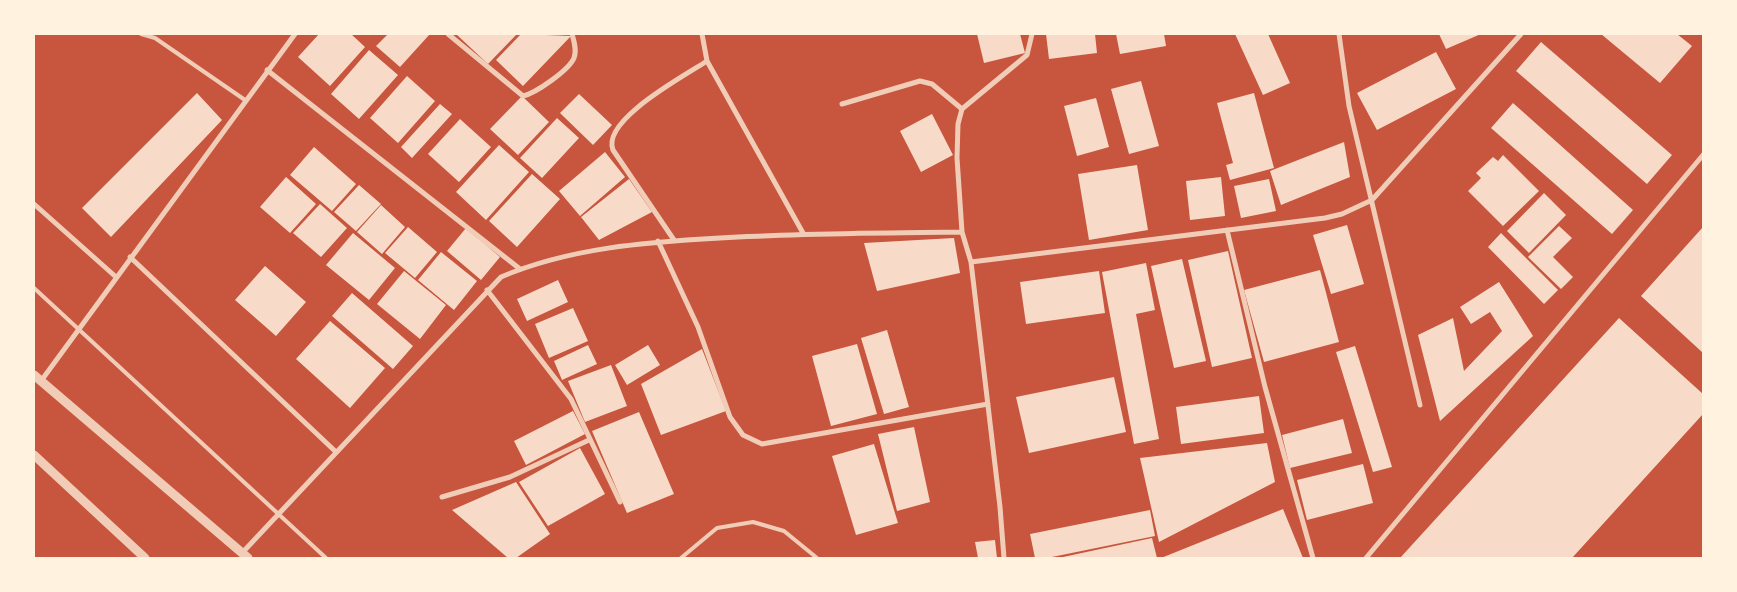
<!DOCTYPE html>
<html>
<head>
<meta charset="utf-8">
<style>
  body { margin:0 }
  #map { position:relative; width:1737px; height:592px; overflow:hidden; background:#c8553d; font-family:"Exo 2",sans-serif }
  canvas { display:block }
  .frame { position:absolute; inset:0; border:35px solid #fff3e0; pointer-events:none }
</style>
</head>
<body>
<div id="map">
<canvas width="1737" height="592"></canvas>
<div class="frame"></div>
</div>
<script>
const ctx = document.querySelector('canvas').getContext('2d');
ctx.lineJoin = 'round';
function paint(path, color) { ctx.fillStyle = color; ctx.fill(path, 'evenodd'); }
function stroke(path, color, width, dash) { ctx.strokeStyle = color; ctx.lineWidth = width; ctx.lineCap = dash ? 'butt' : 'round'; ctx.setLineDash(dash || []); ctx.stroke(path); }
paint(new Path2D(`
  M319,34h32l14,13 -35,39 -32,-29z
  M388,34h42l-30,33 -24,-21z
  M456,34h61l-29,30z
  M521,34l50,2 -48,50 -27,-26z
  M977,34h43l5,19 -41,10z
  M1046,34h49l2,19 -48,6z
  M1116,34h48l2,12 -46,8z
  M1235,34h33l22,49 -27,12z
  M1439,34h42l-35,15z
  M1601,34h76l15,12 -32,37z
  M1541,42l131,113 -25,29 -131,-113z
  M369,50l29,25 -39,44 -28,-25z
  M1436,52l20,37 -79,41 -20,-37z
  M407,76l28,25 -37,42 -28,-25z
  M1141,81l18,65 -30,8 -18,-65z
  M197,93l25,27 -111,117 -29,-29z
  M1254,93l20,75 -44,12 -4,-15 7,-2 -16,-60z
  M579,94l33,31 -19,20 -33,-32z
  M522,96l27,26 -31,33 -28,-26z
  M1096,98l13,49 -32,9 -13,-50z
  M1513,103l120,107 -21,24 -121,-106z
  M440,104l12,10 -40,44 -11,-11z
  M932,114l21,41 -32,17 -21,-41z
  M557,118l22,20 -37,40 -22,-20z
  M460,119l31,28 -32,35 -31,-28z
  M1344,142l6,35 -69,28 -11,-34z
  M499,145l30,27 -43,48 -30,-28z
  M314,147l42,37 -24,27 -42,-36z
  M605,152l20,25 -45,39 -21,-25z
  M1503,155l36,36 -36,35 -35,-35 13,-13 -5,-5 17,-16 5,4z
  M1137,165l11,65 -59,10 -11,-66z
  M532,174l28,25 -43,48 -28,-26z
  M286,177l30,27 -26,29 -30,-26z
  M1221,177l4,39 -35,4 -4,-39z
  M629,179l23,33 -53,28 -18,-23z
  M1269,179l7,32 -35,7 -7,-32z
  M359,185l22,19 -25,27 -22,-19z
  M1544,193l22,22 -37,38 -22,-22z
  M320,204l27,24 -26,29 -28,-24z
  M381,205l24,22 -23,27 -25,-22z
  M1347,225l17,59 -33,10 -18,-59z
  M1559,226l13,12 -19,19 20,20 -12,12 -33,-32z
  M408,227l29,25 -22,26 -30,-25z
  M1703,227v126l-62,-57z
  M466,228l34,29 -19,23 -34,-29z
  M353,233l42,35 -26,32 -43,-35z
  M1501,233l57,57 -14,14 -56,-57z
  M954,238l6,35 -83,18 -13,-48z
  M1228,251l24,107 -40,9 -24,-107z
  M441,252l36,29 -23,29 -36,-30z
  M1182,259l24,102 -32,7 -23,-102z
  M1146,263l9,47 -19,4 23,125 -25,5 -32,-172z
  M265,266l41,36 -30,34 -41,-36z
  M1320,270l19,72 -75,20 -20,-72z
  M404,271l42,34 -26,34 -43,-35z
  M1099,271l6,42 -79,11 -6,-42z
  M558,280l10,22 -41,19 -10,-22z
  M1499,282l34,54 -93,85 -22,-86 35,-17 11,53 38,-40 -12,-19 -19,12 -11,-17z
  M352,293l61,53 -20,23 -61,-53z
  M573,308l15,33 -39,17 -14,-34z
  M1619,318l84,76v20l-131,144h-172z
  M330,321l55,47 -35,40 -54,-49z
  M887,330l22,77 -25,7 -23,-76z
  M857,344l20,70 -46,12 -19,-70z
  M588,345l9,19 -35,16 -8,-19z
  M648,345l12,20 -33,20 -12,-20z
  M1355,346l37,121 -19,5 -37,-120z
  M702,349l24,62 -65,24 -20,-51z
  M611,365l16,41 -42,16 -17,-41z
  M1114,377l12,55 -97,21 -13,-56z
  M1259,396l5,37 -83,11 -5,-37z
  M573,411l12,23 -59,31 -12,-24z
  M639,412l35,82 -47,19 -35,-82z
  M1343,419l9,34 -62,15 -8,-33z
  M914,427l16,75 -33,9 -19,-77z
  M1267,443l8,39 -116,60 -19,-84z
  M874,444l24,79 -42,12 -24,-79z
  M580,448l25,46 -57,32 -29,-44z
  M1363,464l10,39 -66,17 -10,-40z
  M516,482l34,52 -34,24h-8l-56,-48z
  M1283,509l20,49h-142z
  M1150,510l5,26 -108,22h-12l-5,-24z
  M1152,538l5,20h-94v-1z
  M995,540l2,18h-19l-3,-16z`), '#f7dbc8');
stroke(new Path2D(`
  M141,34l14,4 90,62
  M34,288l292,270
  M681,558l36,-30 36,-6 31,9 33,27`), '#f1ccb7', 4);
stroke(new Path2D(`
  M448,34l75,62c13,-3 46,-26 51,-38 3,-8 0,-17 -2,-24
  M702,34l5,27 96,172
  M1339,34l10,72 71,299
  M267,70l253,199
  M842,104l78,-23 12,3 30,25
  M34,204l82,73
  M1227,230l38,157 48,171
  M674,240l-61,-90c-12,-30 73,-75 94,-89
  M658,241l40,86 32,90 13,18 19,9 226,-40
  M130,257l206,195
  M971,262l354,-44 17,-4 30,-14 149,-166
  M487,290l84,109 49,103
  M41,381l254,-347
  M442,497l68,-20 79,-37
  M242,553l259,-276c68,-29 145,-35 219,-39 81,-5 161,-5 242,-6
  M1004,558l-4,-51 -29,-245 -9,-30 -5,-74 1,-34 4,-15 65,-54 5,-21
  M1366,558l337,-403`), '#f1ccb7', 5);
stroke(new Path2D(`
  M34,375l214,183
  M34,455l111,103`), '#f1ccb7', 9);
</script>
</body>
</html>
